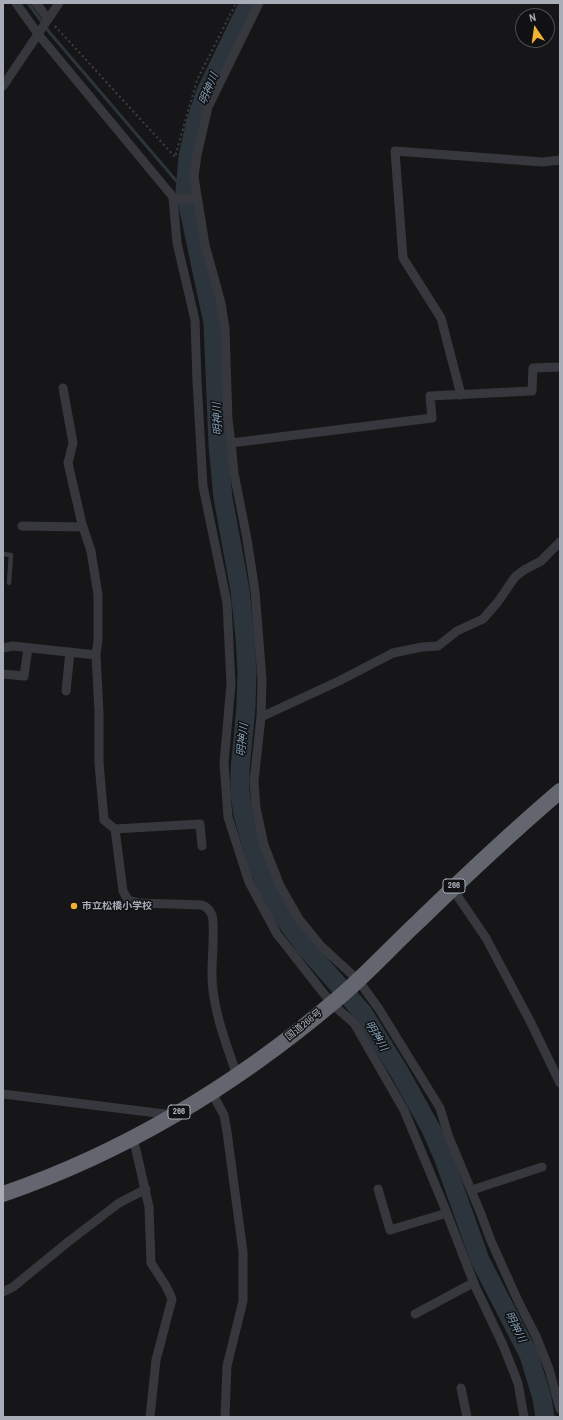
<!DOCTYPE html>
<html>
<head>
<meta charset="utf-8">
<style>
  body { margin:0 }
  #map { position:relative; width:563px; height:1420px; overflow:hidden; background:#161618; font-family:"Archivo Narrow",sans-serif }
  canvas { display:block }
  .frame { position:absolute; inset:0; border:4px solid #a8adb8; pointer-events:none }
  .north { position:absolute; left:515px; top:8px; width:40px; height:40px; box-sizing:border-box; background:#111113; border:1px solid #4d4f55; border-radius:50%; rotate:347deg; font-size:11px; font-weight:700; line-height:16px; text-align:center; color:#a8adb8 }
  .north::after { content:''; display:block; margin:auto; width:14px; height:18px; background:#f2b134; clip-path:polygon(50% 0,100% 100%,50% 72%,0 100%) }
</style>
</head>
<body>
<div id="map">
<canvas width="563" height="1420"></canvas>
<div class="frame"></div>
<div class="north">N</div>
</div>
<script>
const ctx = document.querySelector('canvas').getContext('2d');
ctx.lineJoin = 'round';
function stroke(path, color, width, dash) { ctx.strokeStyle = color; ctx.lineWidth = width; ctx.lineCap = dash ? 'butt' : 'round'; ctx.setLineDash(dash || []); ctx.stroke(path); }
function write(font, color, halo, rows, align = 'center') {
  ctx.font = font + ' "Archivo Narrow","Noto Sans JP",sans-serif'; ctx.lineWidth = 3; ctx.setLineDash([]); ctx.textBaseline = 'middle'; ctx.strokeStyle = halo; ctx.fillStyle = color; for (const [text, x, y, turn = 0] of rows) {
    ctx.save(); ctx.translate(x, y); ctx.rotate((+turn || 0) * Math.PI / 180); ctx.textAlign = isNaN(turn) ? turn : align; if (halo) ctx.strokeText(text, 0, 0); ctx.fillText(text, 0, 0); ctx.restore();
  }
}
stroke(new Path2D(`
  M28,3l22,30 135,158`), '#2c353c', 3);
stroke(new Path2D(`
  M249,3l-44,91 -10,31 -7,32 -3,34 28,132 5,122 5,53 17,92 5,47 2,35 -1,35 -6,63v22l3,23 15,51 10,24 14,25 23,32 58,66 37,60 31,56 13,30 36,101 49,95 13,43 3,19`), '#2c353c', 19);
stroke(new Path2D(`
  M55,26l120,131 22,-77 39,-77`), '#3d3f44', 2, [2, 3]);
stroke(new Path2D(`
  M3,554l8,1 -2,28`), '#37383d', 4.5);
stroke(new Path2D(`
  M16,3l22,31 135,163 10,3 14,-3
  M36,3l12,16
  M259,3l-51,104 -11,48 -3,22 11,68 16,58 4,26 3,91 3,23 3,30 13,66 8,52 7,88 -1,38 -7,64 2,27 8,37 16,41 19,33 22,27 37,34 21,29 61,99 8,27 33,79 10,27 28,62 17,33 13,33 11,40
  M3,86l56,-83
  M173,197l4,46 18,77 2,61 6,105 24,117 4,81 -7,79 4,54 21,65 28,52 55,70 22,19 50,87 40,96 31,80 28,59 15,38 6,34
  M461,395l-20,-77 -38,-60 -8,-107 148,11 17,-2
  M231,443l201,-25 -2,-22 102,-5 1,-23 27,-1
  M22,526l61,1
  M3,648l10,-2 83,9 2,-15v-45l-7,-44 -9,-27 -14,-61 5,-20 -10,-55
  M96,655l3,57v51l5,57 11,9 85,-5 2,22
  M3,674l21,2 4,-28
  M66,691l4,-39
  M261,717l78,-36 54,-28 29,-6 16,-1 19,-15 26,-12 14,-16 18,-26 9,-7 17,-9 19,-19
  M115,829l8,62 5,9 11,3 63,2c5,2 8,5 10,10 3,9 0,44 0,56 -1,34 14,73 25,104
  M452,888l34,50 45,85 29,60
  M212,1093l12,22 3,17 16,120v49l-16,65 -2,51
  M3,1094l170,21
  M133,1137l16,70 2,56 15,23 6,13 -16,61 -6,57
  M378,1189l12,41 57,-17
  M472,1190l70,-23
  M3,1292l10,-5 55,-45 51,-39 27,-14
  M415,1314l58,-31
  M461,1388l6,29`), '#37383d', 9);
stroke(new Path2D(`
  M3,1194c122,-42 234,-110 333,-194 29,-24 55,-53 83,-79 46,-45 92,-88 141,-130`), '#63666e', 16);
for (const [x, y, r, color] of [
  [74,906,4,"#f2b134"]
]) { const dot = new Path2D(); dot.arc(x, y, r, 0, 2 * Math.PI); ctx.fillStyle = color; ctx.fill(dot); stroke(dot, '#111113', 1.5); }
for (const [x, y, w] of [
  [454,886,22],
  [179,1112,22]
]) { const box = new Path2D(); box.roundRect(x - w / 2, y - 7, w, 14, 3); ctx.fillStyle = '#111113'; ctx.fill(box); stroke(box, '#a8adb8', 1); }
write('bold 9px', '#a8adb8', null, [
  ["266",454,886],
  ["266",179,1112]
]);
write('bold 10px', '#a8adb8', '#111113', [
  ["市立松橋小学校",82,906]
], 'left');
write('10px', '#a8adb8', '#111113', [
  ["国道266号",304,1025,-39]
]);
write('italic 11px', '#7f9bb3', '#111113', [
  ["明神川",209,89,-67],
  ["明神川",218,419,-93],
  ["明神川",243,740,-84],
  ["明神川",376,1036,59],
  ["明神川",515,1327,63]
]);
</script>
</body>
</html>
